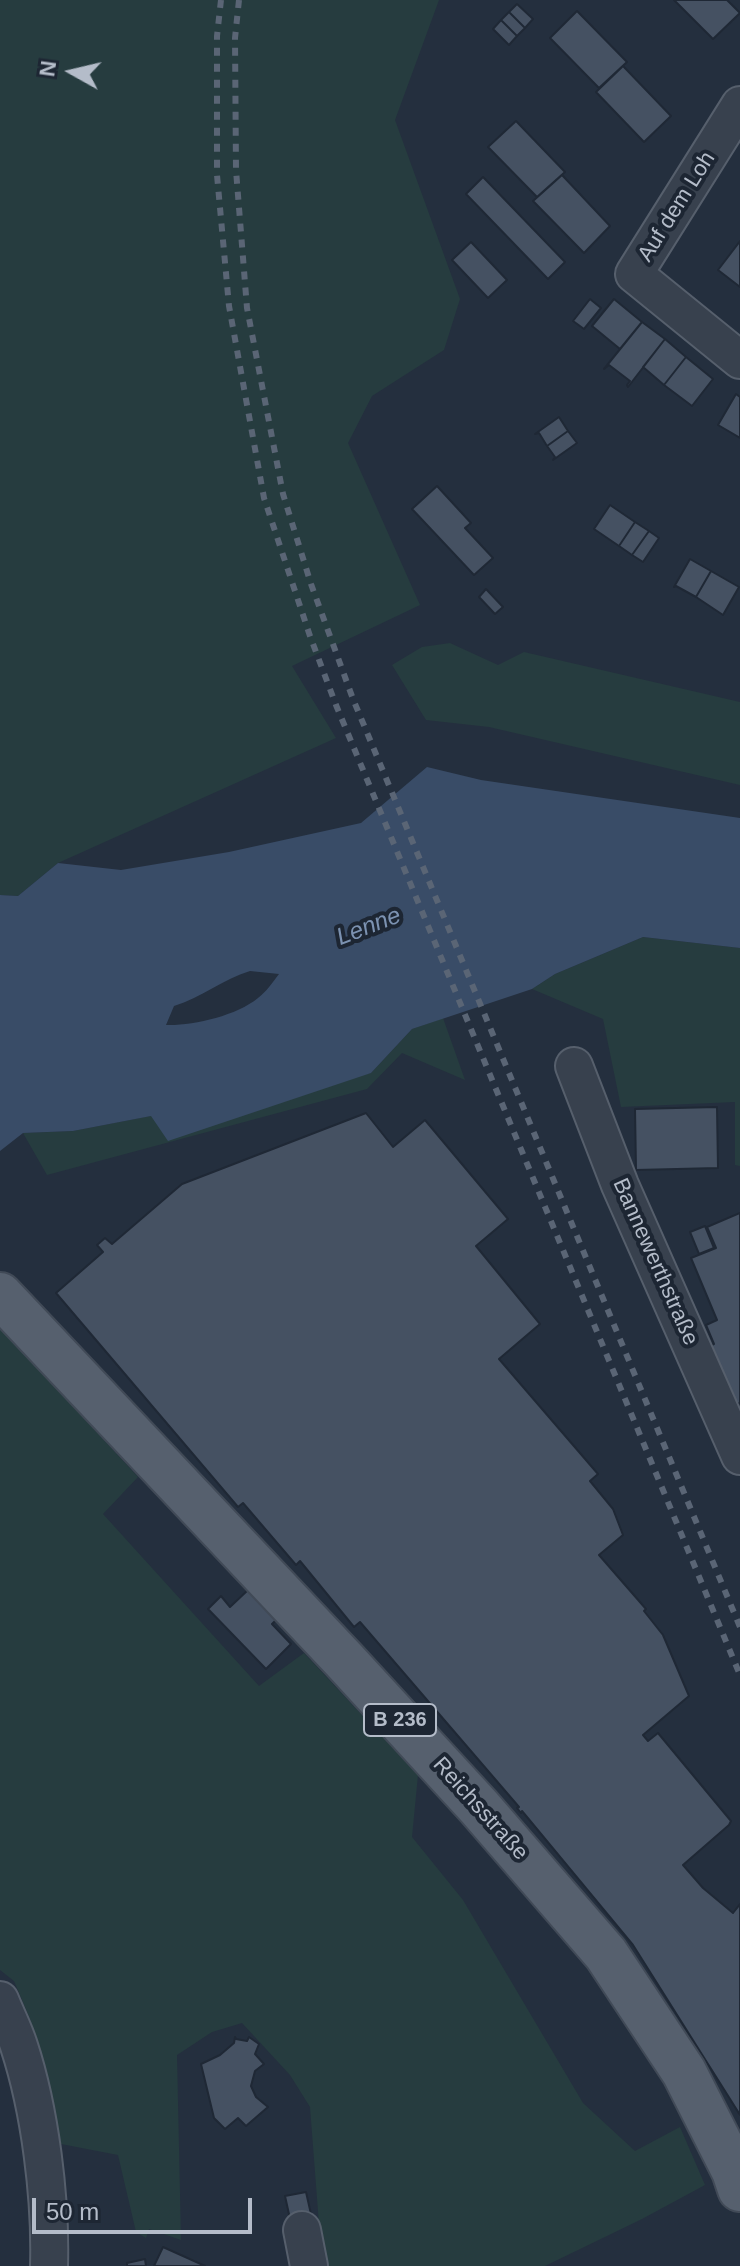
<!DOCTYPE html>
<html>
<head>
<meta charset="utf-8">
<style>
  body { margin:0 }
  #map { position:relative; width:740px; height:2266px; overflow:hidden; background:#242f3e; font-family:Helvetica,sans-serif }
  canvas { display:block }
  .north { position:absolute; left:32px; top:32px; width:80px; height:80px; -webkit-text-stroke:6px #1d2633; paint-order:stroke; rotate:278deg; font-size:22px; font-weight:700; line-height:32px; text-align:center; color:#b4bcc9 }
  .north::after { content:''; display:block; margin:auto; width:28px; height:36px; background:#b4bcc9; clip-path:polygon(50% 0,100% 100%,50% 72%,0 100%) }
  .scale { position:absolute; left:32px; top:2198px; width:220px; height:36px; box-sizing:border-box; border:4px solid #b4bcc9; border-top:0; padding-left:10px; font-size:24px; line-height:28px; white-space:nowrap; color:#b4bcc9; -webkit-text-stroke:6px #1d2633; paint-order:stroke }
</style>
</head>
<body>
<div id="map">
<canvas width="740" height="2266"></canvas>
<div class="north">N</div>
<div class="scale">50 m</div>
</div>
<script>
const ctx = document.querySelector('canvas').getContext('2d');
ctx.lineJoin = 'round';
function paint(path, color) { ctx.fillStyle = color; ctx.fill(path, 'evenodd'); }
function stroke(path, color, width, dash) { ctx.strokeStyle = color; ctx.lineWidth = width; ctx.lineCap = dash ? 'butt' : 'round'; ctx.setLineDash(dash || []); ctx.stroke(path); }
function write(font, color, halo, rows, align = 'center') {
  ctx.font = font + ' Helvetica,sans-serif'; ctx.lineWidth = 8; ctx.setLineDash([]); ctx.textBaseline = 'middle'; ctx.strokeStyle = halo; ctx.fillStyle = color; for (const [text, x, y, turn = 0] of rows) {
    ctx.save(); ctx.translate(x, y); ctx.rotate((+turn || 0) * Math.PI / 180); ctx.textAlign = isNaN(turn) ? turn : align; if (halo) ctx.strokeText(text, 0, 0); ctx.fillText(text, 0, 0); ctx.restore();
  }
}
paint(new Path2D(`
  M0,0h439l-44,120 65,179 -16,51 -72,46 -24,47 72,162 -128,61 44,72 -278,125 -40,33 -18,-1z
  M450,643l48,22 26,-13 216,50v83l-251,-58 -63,-7 -34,-55 30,-18z
  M643,937l97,11v218l-5,-1v-63l-114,5 -18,-88 -71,-30 23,-15z
  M443,1018l22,62 -63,-27 -35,36 -320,86 -24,-42 50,-2 298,-58 41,-44z
  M0,1327l138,150 -35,37 156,172 45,-33 114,122 -6,62 51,63 120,203 52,48 45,-24 25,58 -63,34 -97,47h-224l-4,-33 2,-9 -9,-117 -20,-32 -48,-52 -30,9 -35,23 4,185 -32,-11 -3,9 -10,-6 -18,-77 -57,-11 -31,-125 -16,-38 -14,-11z`), '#263c3f');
paint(new Path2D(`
  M427,767l54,13 259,38v130l-97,-11 -88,37 -23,15 -120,40 -41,44 -203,68 -17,-25 -78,15 -50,2 -23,18v-256l18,1 40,-33 63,7 108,-18 132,-29zM250,971l29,3c-6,8 -13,18 -21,24 -22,18 -66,28 -92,27l8,-19c27,-8 49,-27 76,-35z`), '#394c67');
const building = new Path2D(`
  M674,0h53l13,13 -27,26z
  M517,4l16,15 -8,9 -16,-16z
  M577,11l50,51 -28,26 -49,-50z
  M509,12l16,16 -8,8 -16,-16z
  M501,20l16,16 -8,9 -16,-16z
  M623,66l48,50 -27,26 -48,-50z
  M516,121l49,51 -28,25 -49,-50z
  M562,175l48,51 -26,27 -51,-52z
  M483,177l82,85 -17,17 -82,-85z
  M740,241v46l-22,-17z
  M471,242l36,38 -19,18 -36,-38z
  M590,299l11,9 -17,21 -11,-8z
  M614,299l28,23 -22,27 -28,-23z
  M642,322l23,17 -37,48 -1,-2 3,-4 -21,-16 -5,4z
  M665,339l21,18 -22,28 -21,-18z
  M686,357l27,22 -21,27 -28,-21z
  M736,394l4,3v41l-22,-13z
  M559,417l9,14 -21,15 -8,-13 -4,1z
  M568,431l9,12 -24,17 2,-3 -8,-11z
  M437,486l34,37 -6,5 28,30 -19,17 -62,-66z
  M610,505l25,17 -16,24 -25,-17z
  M635,522l14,9 -17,24 -13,-9z
  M649,531l10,7 -16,24 -11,-7z
  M690,559l21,12 -15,26 -20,-11 -2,1z
  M711,571l28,16 -16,28 -27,-18z
  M486,589l17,18 -8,7 -16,-17z
  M717,1107l1,61 -82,2 -1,-61z
  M366,1113l27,34 32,-27 83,99 -32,27 64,78 -41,35 99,115 -8,7 23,28 10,26 -24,20 47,54 -2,2 19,24 26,61 -46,39 5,6 10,-8 73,88 -2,4 -46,40 20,23 30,25 7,-9v211l-107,-170 -111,-134 -1,2 -4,-5 2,-1 -159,-185 -6,5 -54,-66 -4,4 -53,-62 -5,4 -182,-214 47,-41 -6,-7 8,-7 7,6 70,-60z
  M740,1213v190l-10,4 -26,-59 10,-4 -8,-19 11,-5 -26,-62 25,-10 -9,-21z
  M705,1226l9,22 -15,6 -9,-22z
  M248,1590l28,30 -4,4 19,20 -25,25 -58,-60 13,-13 9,11z
  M235,2037l1,2 11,2 2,-4 10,7 -4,10 9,10 -9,7 -4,15 5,11 12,10 -22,19 -8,-8 -13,11 -11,-11 -13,-54 19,-9 14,-12z
  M306,2192l7,31 -21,5 -7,-32z
  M163,2247l42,19h-51z
  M145,2259l1,7h-19v-3z`);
paint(building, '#455162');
stroke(building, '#1f2835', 2);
const minor = new Path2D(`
  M740,105l-106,169 106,86
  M574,1066l46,119 120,271
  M0,2000c6,15 14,30 19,46 21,64 32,152 30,220
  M302,2230l7,36`);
const major = new Path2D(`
  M0,1295l345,366 134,146 127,147 78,118 50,99 6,18`);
stroke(minor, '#565f6c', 40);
stroke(major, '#414a57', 48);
stroke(minor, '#38414e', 36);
stroke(major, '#56606e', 44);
stroke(new Path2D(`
  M221,0l-4,36v139l12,131 35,192 46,138 26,69 404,970
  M239,0l-4,38 1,132 11,138 36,186 28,90 42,115 387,928`), '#5a6575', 6, [8, 8]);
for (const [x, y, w] of [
  [400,1720,72]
]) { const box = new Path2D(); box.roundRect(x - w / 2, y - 16, w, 32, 6); ctx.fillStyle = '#1d2633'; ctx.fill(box); stroke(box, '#b4bcc9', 2); }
write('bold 20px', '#b4bcc9', null, [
  ["B 236",400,1720]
]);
write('22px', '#b4bcc9', '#1d2633', [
  ["Auf dem Loh",677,207,-58],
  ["Bannewerthstraße",655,1262,66],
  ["Reichsstraße",480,1809,48]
]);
write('italic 24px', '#7c92b1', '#1d2633', [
  ["Lenne",369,927,-21]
]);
</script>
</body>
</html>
